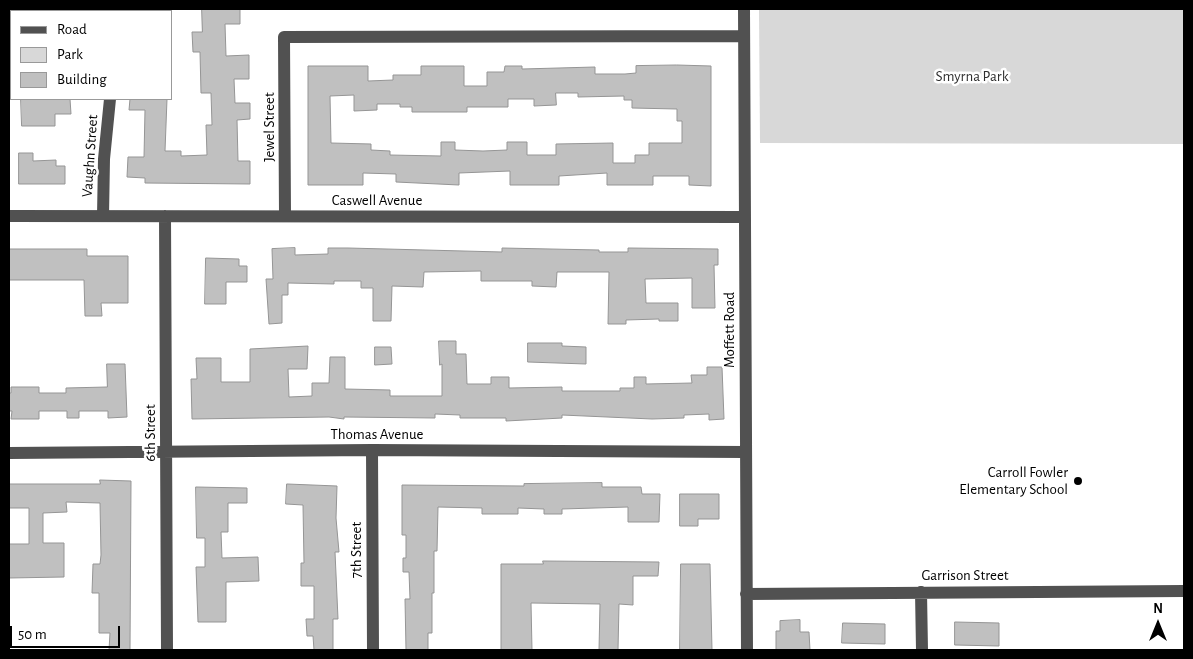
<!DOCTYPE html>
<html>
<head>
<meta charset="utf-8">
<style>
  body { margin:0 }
  #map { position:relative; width:1193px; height:659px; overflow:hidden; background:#fff; font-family:"Alegreya Sans",sans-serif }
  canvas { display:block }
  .frame { position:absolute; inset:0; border:10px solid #000; pointer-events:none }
  .legend { position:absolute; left:10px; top:10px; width:162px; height:90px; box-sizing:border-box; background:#fff; border:1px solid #999; margin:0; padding:6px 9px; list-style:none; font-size:15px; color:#000 }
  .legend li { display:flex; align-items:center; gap:10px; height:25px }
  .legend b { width:25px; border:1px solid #999 }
  .north { position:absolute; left:1133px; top:599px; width:50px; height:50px; -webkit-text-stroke:4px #fff; paint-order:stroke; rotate:0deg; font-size:14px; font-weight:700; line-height:20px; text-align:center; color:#000 }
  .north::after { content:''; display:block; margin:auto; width:18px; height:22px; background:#000; clip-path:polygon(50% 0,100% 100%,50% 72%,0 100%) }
  .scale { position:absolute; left:10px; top:626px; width:110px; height:22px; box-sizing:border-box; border:2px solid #000; border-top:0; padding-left:6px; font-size:15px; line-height:18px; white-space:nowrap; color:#000; -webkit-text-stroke:4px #fff; paint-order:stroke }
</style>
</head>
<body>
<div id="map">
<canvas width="1193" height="659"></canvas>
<div class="frame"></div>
<ul class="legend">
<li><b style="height:6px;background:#515151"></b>Road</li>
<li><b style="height:14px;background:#d8d8d8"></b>Park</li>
<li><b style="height:14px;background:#c0c0c0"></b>Building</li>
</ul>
<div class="north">N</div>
<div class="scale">50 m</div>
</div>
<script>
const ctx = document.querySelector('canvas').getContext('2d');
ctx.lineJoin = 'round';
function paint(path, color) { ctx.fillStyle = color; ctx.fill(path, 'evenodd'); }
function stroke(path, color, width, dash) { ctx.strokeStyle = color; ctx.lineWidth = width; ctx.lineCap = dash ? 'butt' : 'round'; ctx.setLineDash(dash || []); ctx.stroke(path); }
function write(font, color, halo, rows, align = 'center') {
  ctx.font = font + ' "Alegreya Sans",sans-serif'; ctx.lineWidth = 5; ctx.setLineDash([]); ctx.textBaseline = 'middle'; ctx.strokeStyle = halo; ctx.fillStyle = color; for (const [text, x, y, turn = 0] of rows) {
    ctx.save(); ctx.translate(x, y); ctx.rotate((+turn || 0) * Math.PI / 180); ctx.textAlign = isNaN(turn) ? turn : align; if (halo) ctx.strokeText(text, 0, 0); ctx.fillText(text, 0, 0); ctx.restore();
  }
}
paint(new Path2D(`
  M759,9h425v135l-424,-1z`), '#d8d8d8');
const building = new Path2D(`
  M202,9h38v15h-15l1,32 23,-1v24h-15l1,24h15v16l-13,1 1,41h12v23l-105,-1v-5l-18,-1 1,-20h16l1,-47h-16l1,-11h37l-2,52h16v5l26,-1 -1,-30h6l-1,-32h-10l-1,-41h-7l-1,-20h10z
  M677,65l34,1v120l-22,-1v-9h-36v9h-46v-12l-48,3v9h-49v-14l-51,2v12l-63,-3v-8l-33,-1v12h-55v-119h60v15l25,-1v-5h28v-9h43v20h23v-14h17l1,-6h17v3l73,-2v7h30l11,-1v-7zM556,93h22v4l46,-1v4h8v8l45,1v12h5v22h-33v12h-14v8h-22v-20l-57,1v11h-29v-13h-20v8l-24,1 -28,-1v-8h-14v14l-51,-1v-4l-19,-1v-6l-40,-1 -1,-47 24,-1v16l23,-1v-6h23v3h12v5h55v-5h41v-8h26v7l22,-1z
  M21,99h49l1,15h-16v12h-33z
  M19,153h14v8l23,-1v6h9v18h-46z
  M295,248v7l33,-1v-6h20l154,4v-4l97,2v2h29v-4l90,1v16h-4l1,43h-23v-30l-47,1 1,24h32v18h-19v-2l-33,1v4h-18l1,-52h-52l-1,15 -24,-1v-5h-51v-10l-57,1 -1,15 -31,-1 -1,35h-18v-33h-12v-7h-27v3l-46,-1v12h-6v28l-13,1 -3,-45h7l-1,-30z
  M9,249h78v7h41v47h-27l1,13h-17l-1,-36h-75z
  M206,258l33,1v7h8v16h-21v22h-21z
  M439,341h17v13h10l1,30h24v-7h18v11l53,-1v4h58v-3h14v-11h12v7l46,-1 -1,-8h16v-8h15l2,52 -15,1v-6l-25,1v3l-32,1 -90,-4v3l-56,3v-3h-46v-3l-25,-1v4l-91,-1v2l-15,-2 -137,2 -1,-40h6l-1,-21h25v24h29v-33l58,-3 -1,23h-19l1,28 23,-1v-13h17l1,-26h15v32l45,1v6h52v-32l-2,1z
  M528,343h34v3l24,1v17l-58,-2z
  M375,347h16l1,17 -17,1z
  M107,364h18l2,53 -19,1v-7h-29v7h-12v-7h-28v8h-28l1,-8h-3v-18h2v-6h28v6h27v-5l41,-1z
  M100,480l31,1 -1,169h-21l1,-17h-11v-40h-7l1,-29h7l1,-9 -1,-52 -34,-1 1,10 -24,1v30h21v34l-55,1v-34h20v-36h-20v-24h91z
  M602,483v4h39l1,7h18l-1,28h-31v-15l-66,2v5h-18v-5l-26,-1v6h-36v-6l-44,-1 -1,44h-3v42h-2v40h-4v17h-22l-1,-51h5l-1,-27h-6v-14h3v-23h-4v-50l122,1v-2z
  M287,484l50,2 -1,32 3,34h-4l3,67h-5v31h-19l-1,-14h-6l-1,-17h8v-33h-13v-23h3l-1,-58 -17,-1z
  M196,487l51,1v15h-19v29h-7l1,26 36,-1 1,24 -33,1v40h-28l-2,-55h9v-29h-8z
  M680,494h39v25h-21v7h-18z
  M543,561l116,1 -1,14h-25v29l-14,-1 -1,46h-19l1,-46 -69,-1 1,47h-31v-86h42z
  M681,564h29l2,86h-32z
  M800,620v12h9l1,18h-34v-19h4v-10z
  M955,622l44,1v23l-44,-1z
  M843,623l42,1v20l-43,-1z`);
paint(building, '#c0c0c0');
stroke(building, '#959595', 1);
stroke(new Path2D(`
  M109,9v2
  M744,9l3,641
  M9,216l736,1
  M103,216l1,-57 6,-60
  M165,216l2,434
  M285,216l-1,-179 460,-1
  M372,450l1,200
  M9,453l363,-3 373,2
  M921,592l1,58
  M746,594l438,-3`), '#515151', 12);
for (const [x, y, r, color] of [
  [1078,481,5,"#000"]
]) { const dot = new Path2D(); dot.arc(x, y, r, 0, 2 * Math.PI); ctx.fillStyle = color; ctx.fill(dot); stroke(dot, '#fff', 2); }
write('15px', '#2f2f2f', '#fff', [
  ["Smyrna Park",972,76]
]);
write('15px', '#000', '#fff', [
  ["Jewel Street",269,127,-90],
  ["Vaughn Street",90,156,-86],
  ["Caswell Avenue",377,200],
  ["Moffett Road",729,330,-90],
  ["6th Street",150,433,-90],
  ["Thomas Avenue",377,434],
  ["7th Street",356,550,-90],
  ["Garrison Street",965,575]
]);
write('15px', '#000', '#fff', [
  ["Carroll Fowler",1068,472],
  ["Elementary School",1068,489]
], 'right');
</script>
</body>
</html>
